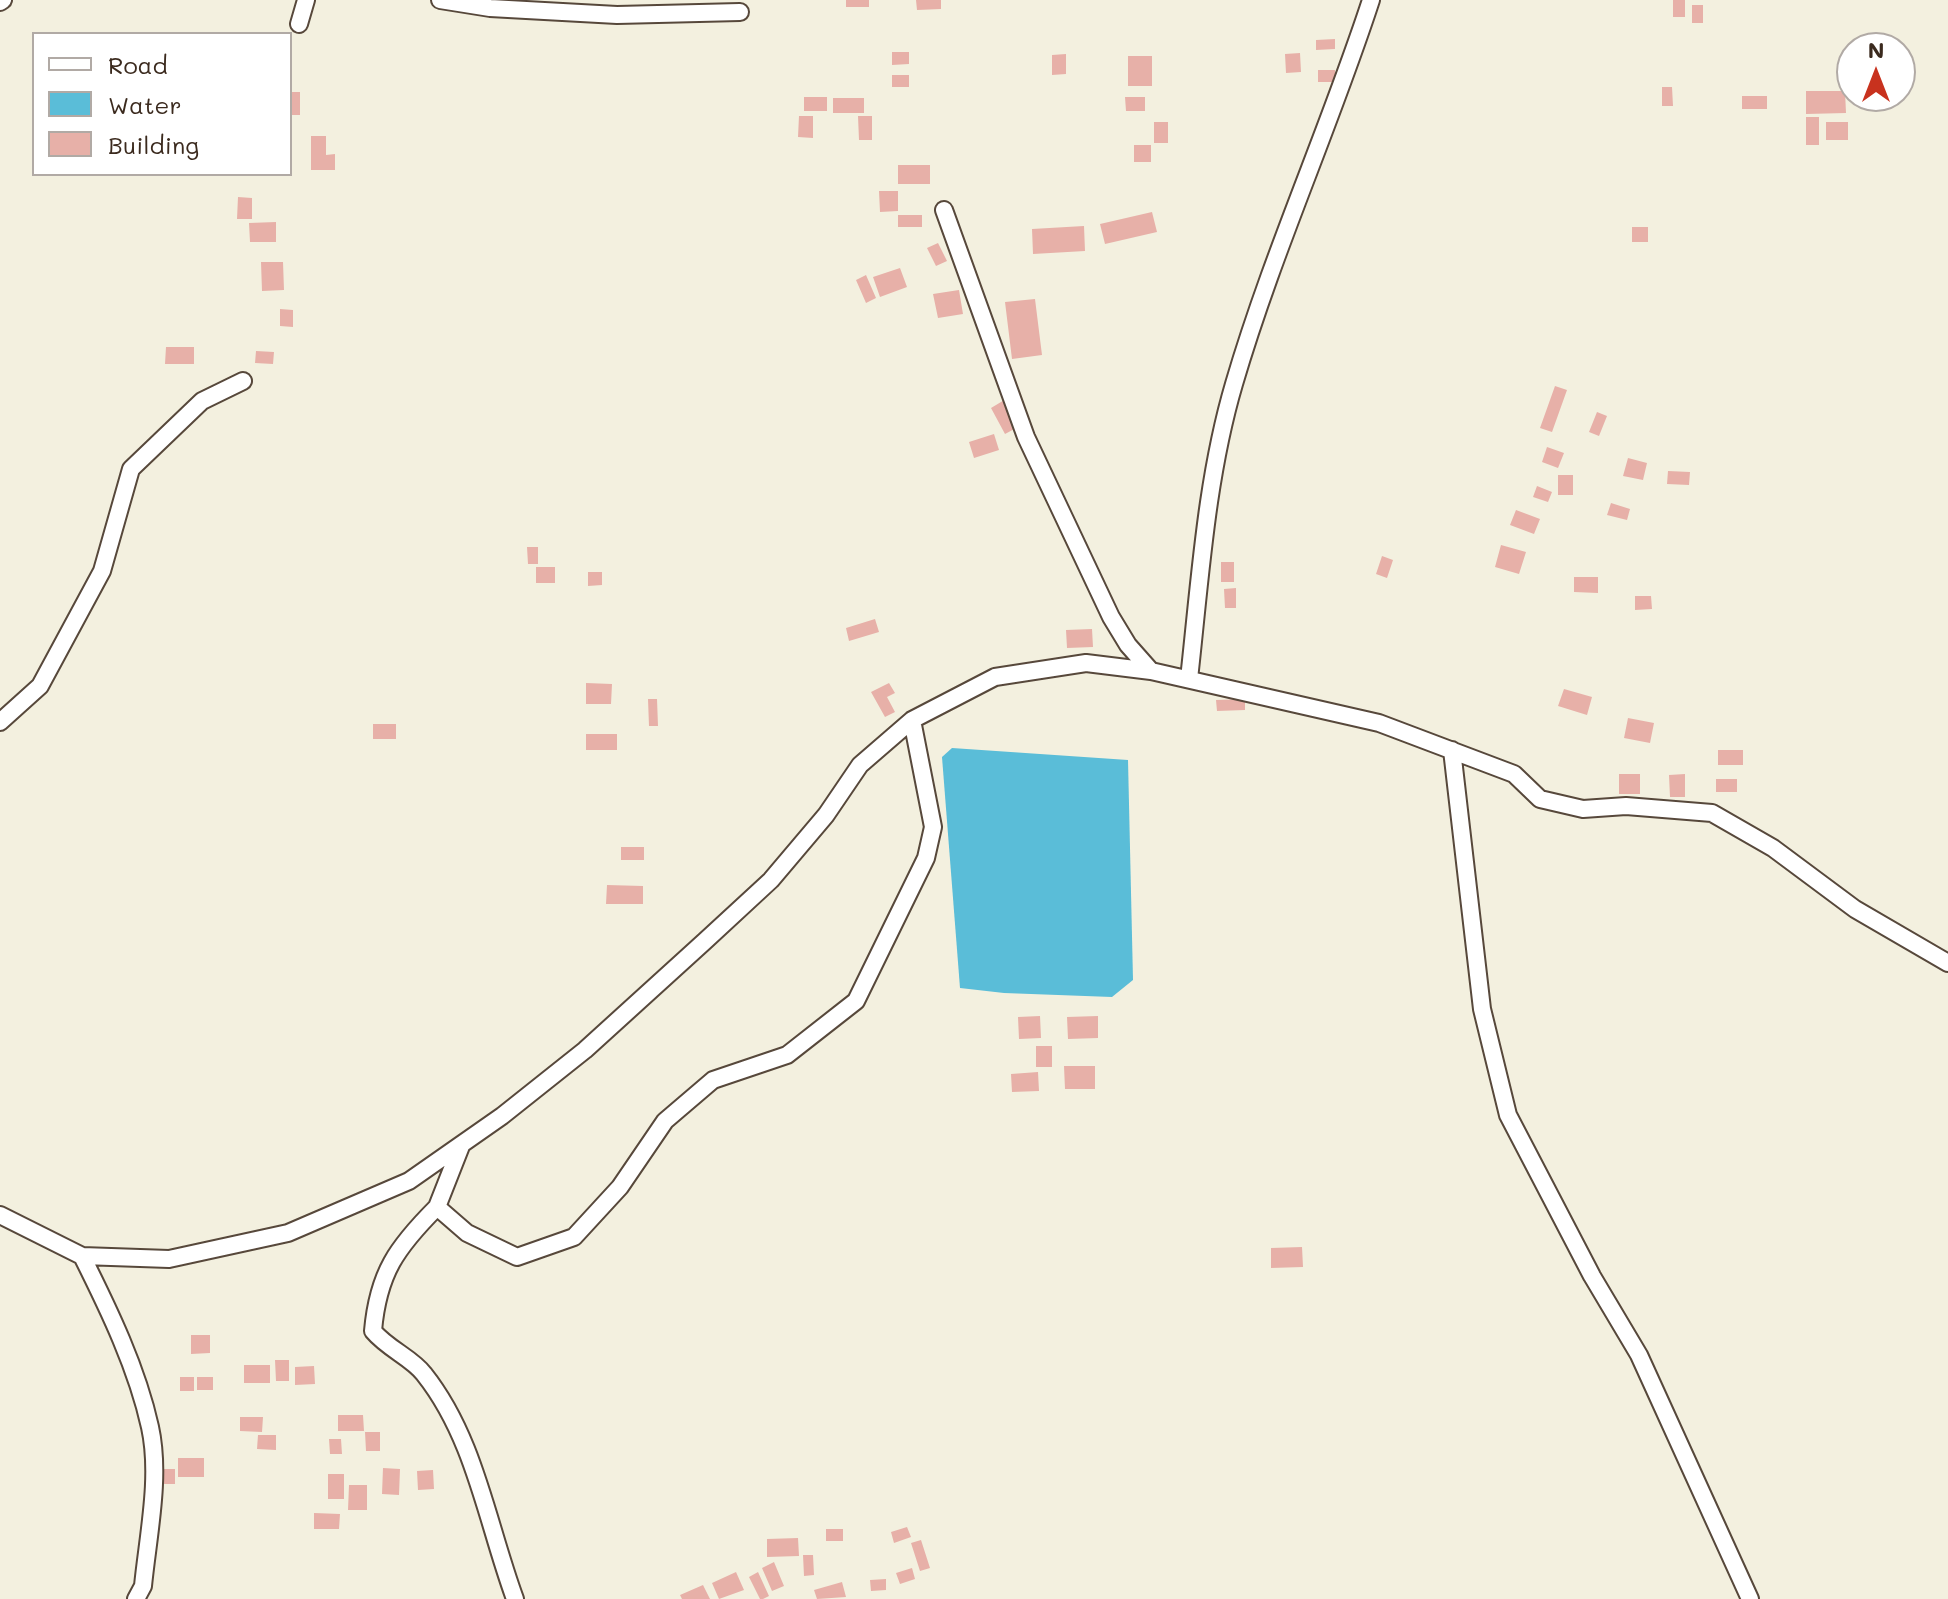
<!DOCTYPE html>
<html>
<head>
<meta charset="utf-8">
<style>
  body { margin:0 }
  #map { position:relative; width:1948px; height:1599px; overflow:hidden; background:#f3f0df; font-family:Mali,sans-serif }
  canvas { display:block }
  .legend { position:absolute; left:32px; top:32px; width:260px; height:144px; box-sizing:border-box; background:#fff; border:2px solid #b1aaa5; margin:0; padding:10px 14px; list-style:none; font-size:24px; color:#3b2a1e }
  .legend li { display:flex; align-items:center; gap:16px; height:40px }
  .legend b { width:40px; border:2px solid #b1aaa5 }
  .north { position:absolute; left:1836px; top:32px; width:80px; height:80px; box-sizing:border-box; background:#fff; border:2px solid #b1aaa5; border-radius:50%; rotate:0deg; font-size:22px; font-weight:700; line-height:32px; text-align:center; color:#3b2a1e }
  .north::after { content:''; display:block; margin:auto; width:28px; height:36px; background:#c8321e; clip-path:polygon(50% 0,100% 100%,50% 72%,0 100%) }
</style>
</head>
<body>
<div id="map">
<canvas width="1948" height="1599"></canvas>
<ul class="legend">
<li><b style="height:10px;background:#fff"></b>Road</li>
<li><b style="height:22px;background:#5abdd8"></b>Water</li>
<li><b style="height:22px;background:#e7b0a8"></b>Building</li>
</ul>
<div class="north">N</div>
</div>
<script>
const ctx = document.querySelector('canvas').getContext('2d');
ctx.lineJoin = 'round';
function paint(path, color) { ctx.fillStyle = color; ctx.fill(path, 'evenodd'); }
function stroke(path, color, width, dash) { ctx.strokeStyle = color; ctx.lineWidth = width; ctx.lineCap = dash ? 'butt' : 'round'; ctx.setLineDash(dash || []); ctx.stroke(path); }
paint(new Path2D(`
  M952,748l176,12 5,220 -21,17 -108,-4 -44,-5 -18,-231z`), '#5abdd8');
paint(new Path2D(`
  M846,0h23v7h-23z
  M916,0h25v9l-24,1z
  M1673,0h12v17h-12z
  M1692,5h11v18h-11z
  M1335,39v10l-19,1v-10z
  M892,52h17v12l-17,1z
  M1300,53l1,19 -15,1 -1,-19z
  M1066,54v20l-14,1v-20z
  M1128,56h24v30h-24z
  M1318,70h17v12h-17z
  M892,75h17v12h-17z
  M1662,87h10l1,19h-11z
  M1806,91h39l1,22 -40,1z
  M290,92h10v23h-10z
  M1742,96h25v13h-25z
  M804,97h23v14h-23z
  M1125,97h20v14h-19z
  M833,98h31v15h-31z
  M799,116h14v22l-15,-1z
  M858,116h14v24h-13z
  M1806,117h13v28h-13z
  M1154,122h14v21h-14z
  M1826,122h22v18h-22z
  M311,136h15v19l9,-1v16h-24z
  M1134,145h17v17h-17z
  M898,165h32v19h-32z
  M879,191h19v20l-18,1z
  M238,197l14,1v21h-15z
  M1152,212l5,20 -52,12 -5,-20z
  M898,215h24v12h-24z
  M276,222v20h-26l-1,-19z
  M1084,226l1,25 -52,3 -1,-25z
  M1632,227h16v15h-16z
  M938,243l9,18 -11,5 -9,-18z
  M261,262h22l1,28 -22,1z
  M900,268l7,19 -27,10 -7,-20z
  M866,275l10,23 -10,5 -10,-23z
  M959,290l4,24 -25,4 -5,-24z
  M1035,299l7,56 -30,4 -7,-57z
  M280,309l13,1v17l-13,-1z
  M166,347h28v17h-29z
  M256,351l18,1 -1,12 -18,-1z
  M1555,386l12,4 -15,42 -12,-4z
  M1006,399l14,27 -15,8 -14,-26z
  M1597,412l10,4 -8,20 -10,-4z
  M994,434l5,16 -25,8 -5,-16z
  M1547,447l17,6 -6,15 -16,-6z
  M1628,458l19,5 -4,17 -20,-4z
  M1668,471l22,1 -1,13 -22,-1z
  M1558,475h15v20h-15z
  M1537,486l15,6 -4,10 -15,-5z
  M1611,503l19,6 -3,11 -20,-5z
  M1516,510l24,9 -6,15 -24,-9z
  M1501,545l25,7 -7,22 -24,-7z
  M527,547h11v17h-10z
  M1382,556l11,4 -6,18 -11,-4z
  M1221,562h13v20h-13z
  M536,567h19v16h-19z
  M588,572h14v13l-14,1z
  M1574,577h24v16l-24,-1z
  M1236,588v20h-11l-1,-19z
  M1635,596h16l1,13 -17,1z
  M875,619l4,13 -30,9 -3,-13z
  M1092,629l1,18 -26,1 -1,-18z
  M586,683l26,1 -1,20h-25z
  M889,683l6,10 -8,4 8,15 -10,5 -14,-25z
  M1564,689l28,8 -5,18 -29,-9z
  M648,699h9l1,27h-9z
  M1245,699v11l-28,1 -1,-11z
  M1628,718l26,5 -4,20 -26,-5z
  M373,724h23v15h-23z
  M586,734h31v16h-31z
  M1718,750h25v15h-25z
  M1619,774h21v20h-21z
  M1685,774v23h-15l-1,-22z
  M1716,779h21v13h-21z
  M621,847h23v13h-23z
  M607,885l36,1v18h-37z
  M1040,1016l1,22 -22,1 -1,-22z
  M1098,1016v22l-30,1 -1,-22z
  M1036,1046h16v21h-16z
  M1064,1066h31v23h-30z
  M1038,1072l1,19 -27,1 -1,-18z
  M1302,1247l1,20 -32,1v-20z
  M191,1335h19v18l-19,1z
  M275,1360h14v21h-13z
  M244,1365h26v18h-26z
  M314,1366l1,18 -20,1v-18z
  M180,1377h14v14h-14z
  M197,1377h16v13h-16z
  M338,1415h25l1,16h-26z
  M240,1417h23l-1,15 -22,-1z
  M365,1432h15v19h-14z
  M258,1435h18v15l-19,-1z
  M329,1439h12l1,15h-12z
  M178,1458h26v19h-26z
  M383,1468l17,1 -1,26 -17,-1z
  M164,1469h11v15h-11z
  M433,1470l1,19 -16,1 -1,-19z
  M328,1474h16v25h-16z
  M349,1485h18v25h-19z
  M314,1513l26,1 -1,15h-25z
  M907,1527l4,10 -17,6 -3,-11z
  M826,1529h17v12h-17z
  M798,1538l1,18 -32,1v-18z
  M921,1540l9,28 -10,3 -9,-28z
  M803,1555h10l1,20 -10,1z
  M774,1562l10,24 -12,5 -10,-23z
  M912,1568l3,11 -15,5 -4,-11z
  M736,1572l8,18 -25,9 -7,-16z
  M758,1572l11,24 -6,3h-3l-11,-22z
  M886,1579v11l-15,1 -1,-11z
  M842,1582l4,15 -29,2 -3,-9z
  M703,1585l7,14h-28l-2,-4z`), '#e7b0a8');
const street = new Path2D(`
  M440,0l50,8 127,7 123,-3
  M0,2l3,-2
  M299,24l7,-24
  M944,210l82,227 85,180 17,28 23,26
  M1189,679c11,-98 17,-200 45,-295 38,-130 95,-255 137,-384
  M0,722l40,-36 62,-115 29,-102 71,-68 41,-20
  M1452,750l30,259 26,106 84,161 47,79 111,244
  M461,1146l-24,61 30,26 50,24 57,-20 46,-50 45,-66 48,-41 74,-25 69,-54 70,-143 7,-31 -21,-107
  M437,1207c-40,40 -59,66 -64,124 15,18 39,27 51,43 51,64 63,149 91,225
  M0,1215l82,41 87,3 119,-26 121,-52 93,-65 83,-66 120,-109 66,-61 55,-65 34,-50 52,-45 83,-43 91,-14 65,8 228,52 135,51 26,25 43,10 43,-3 86,7 61,35 82,61 93,54
  M82,1256c27,54 55,112 68,171 11,50 -2,108 -7,159l-7,13`);
stroke(street, '#57483b', 20);
stroke(street, '#fff', 16);
</script>
</body>
</html>
